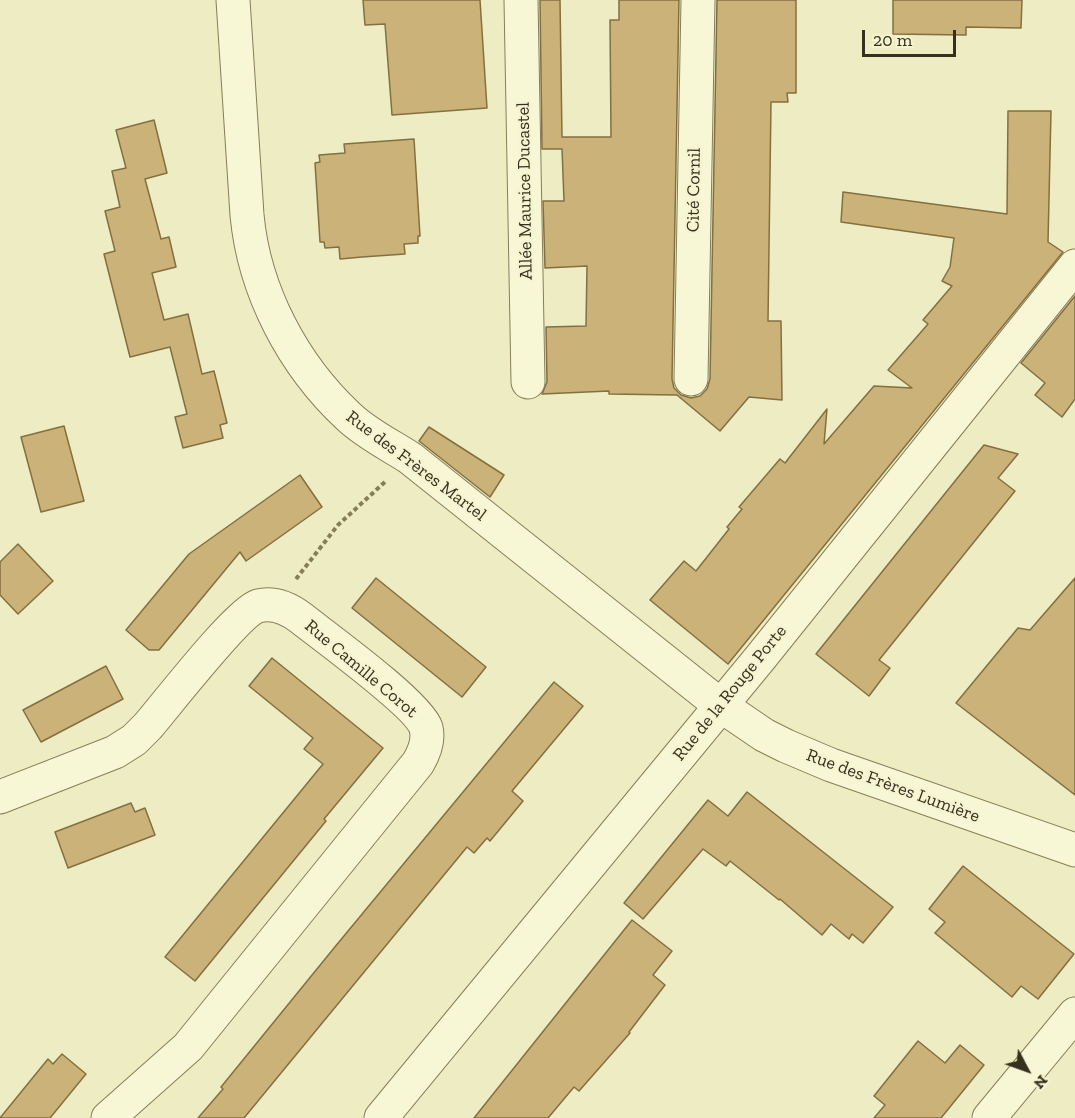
<!DOCTYPE html>
<html>
<head>
<meta charset="utf-8">
<style>
  body { margin:0 }
  #map { position:relative; width:1075px; height:1118px; overflow:hidden; background:#edecc2; font-family:"Zilla Slab",serif }
  canvas { display:block }
  .north { position:absolute; left:997px; top:1040px; width:60px; height:60px; -webkit-text-stroke:4px #f4f4d1; paint-order:stroke; rotate:131deg; font-size:16px; font-weight:700; line-height:24px; text-align:center; color:#36311e }
  .north::after { content:''; display:block; margin:auto; width:21px; height:27px; background:#36311e; clip-path:polygon(50% 0,100% 100%,50% 72%,0 100%) }
  .scale { position:absolute; left:862px; top:30px; width:94px; height:27px; box-sizing:border-box; border:3px solid #36311e; border-top:0; padding-left:8px; font-size:18px; line-height:21px; white-space:nowrap; color:#36311e; -webkit-text-stroke:4px #f4f4d1; paint-order:stroke }
</style>
</head>
<body>
<div id="map">
<canvas width="1075" height="1118"></canvas>
<div class="north">N</div>
<div class="scale">20 m</div>
</div>
<script>
const ctx = document.querySelector('canvas').getContext('2d');
ctx.lineJoin = 'round';
function paint(path, color) { ctx.fillStyle = color; ctx.fill(path, 'evenodd'); }
function stroke(path, color, width, dash) { ctx.strokeStyle = color; ctx.lineWidth = width; ctx.lineCap = dash ? 'butt' : 'round'; ctx.setLineDash(dash || []); ctx.stroke(path); }
function write(font, color, halo, rows, align = 'center') {
  ctx.font = font + ' "Zilla Slab",serif'; ctx.lineWidth = 4.5; ctx.setLineDash([]); ctx.textBaseline = 'middle'; ctx.strokeStyle = halo; ctx.fillStyle = color; for (const [text, x, y, turn = 0] of rows) {
    ctx.save(); ctx.translate(x, y); ctx.rotate((+turn || 0) * Math.PI / 180); ctx.textAlign = isNaN(turn) ? turn : align; if (halo) ctx.strokeText(text, 0, 0); ctx.fillText(text, 0, 0); ctx.restore();
  }
}
const building = new Path2D(`
  M363,0h117l7,108 -95,7 -7,-91 -20,1z
  M540,0h20l2,137h49l-1,-117h9v-20h60l-7,379 2,9 7,7 10,3 9,-2 7,-7 3,-10 7,-379h79v93h-9l1,9h-17l-3,219h13l1,79 -33,-3 -29,34 -43,-36 -68,-1v-3l-67,3 5,-12 -1,-55 40,-1 1,-60 -42,2 -2,-67h21l-2,-52h-20z
  M893,0h129l-1,28 -55,-1v8l-73,-1z
  M1008,111h43l-3,131 15,10 -335,412 -78,-64 34,-39 12,10 33,-42 -2,-2 15,-18 -3,-2 41,-48 5,4 42,-54 -3,35 50,-58 38,2 -24,-18 40,-46 -5,-4 29,-34 -10,-5 8,-14 4,-29 -113,-16 2,-30 164,22z
  M154,120l13,53 -22,6 16,60 8,-2 7,30 -24,6 12,47 24,-6 14,60 12,-3 13,52 -7,2 3,13 -40,10 -8,-31 12,-3 -17,-67 -40,10 -26,-103 11,-3 -10,-40 15,-4 -8,-36 14,-3 -10,-38z
  M414,139l6,97h-2v7l-14,1 1,10 -43,3 -22,2 -1,-12 -14,1 -1,-6h-4l-5,-79 5,-1 -1,-7 26,-2 -1,-9z
  M1075,296v103l-13,18 -27,-22 10,-12 -24,-20z
  M64,426l20,75 -43,11 -20,-75z
  M429,427l75,48 -14,22 -71,-56z
  M984,445l34,9 -20,24 17,13 -136,169 11,8 -21,28 -53,-42z
  M300,475l22,32 -76,54 -6,-9 -81,98h-10l-23,-20 63,-76z
  M18,544l35,37 -35,33 -18,-19v-33z
  M376,578l110,89 -24,30 -110,-89z
  M1075,578v217l-119,-92 62,-75 12,2z
  M272,658l111,90 -59,71 2,2 -131,160 -30,-24 158,-193 -19,-15 9,-11 -64,-52z
  M106,666l17,33 -82,43 -18,-32z
  M554,682l29,24 -71,85 11,10 -33,40 -3,-3 -13,15 -7,-6 -223,271h-46l25,-29 -2,-2 113,-139z
  M747,792l146,115 -30,36 -11,-9 -3,5 -18,-15 -9,11 -42,-36 -1,1 -49,-39 -4,5 -23,-17 -60,70 -19,-16 84,-103 20,16z
  M131,803l4,9 10,-4 10,27 -87,33 -13,-36z
  M963,866l111,88 -36,45 -17,-13 -9,11 -77,-64 10,-11 -16,-13z
  M632,920l40,31 -19,24 12,10 -36,47 1,1 -51,58 -5,-4 -26,31h-74z
  M918,1041l27,22 15,-18 24,20 -43,53h-67l11,-13 -11,-9z
  M62,1054l24,20 -36,44h-50l48,-59 5,5z`);
paint(building, '#cab279');
stroke(building, '#846f40', 1.5);
const minor = new Path2D(`
  M233,0l14,215c7,76 46,150 102,202 18,17 41,28 61,41l310,247 44,30 22,11 45,19 244,85
  M521,0l7,382
  M691,379l7,-379
  M0,797l115,-45 19,-12 14,-14c18,-21 90,-114 110,-120 16,-4 31,3 43,12 24,19 118,87 125,110 3,12 -2,25 -8,35l-230,284 -80,71
  M381,1118l380,-461 314,-391
  M989,1118l86,-104`);
stroke(minor, '#867e5a', 35);
stroke(new Path2D(`
  M296,579l42,-54 48,-44`), '#867e5a', 4, [4.5, 3]);
stroke(minor, '#f8f7d5', 33);
write('18px', '#36311e', '#f4f4d1', [
  ["Cité Cornil",694,190,-89],
  ["Allée Maurice Ducastel",525,191,-91],
  ["Rue des Frères Martel",416,466,37],
  ["Rue Camille Corot",361,669,40],
  ["Rue de la Rouge Porte",730,693,-51],
  ["Rue des Frères Lumière",893,786,20]
]);
</script>
</body>
</html>
